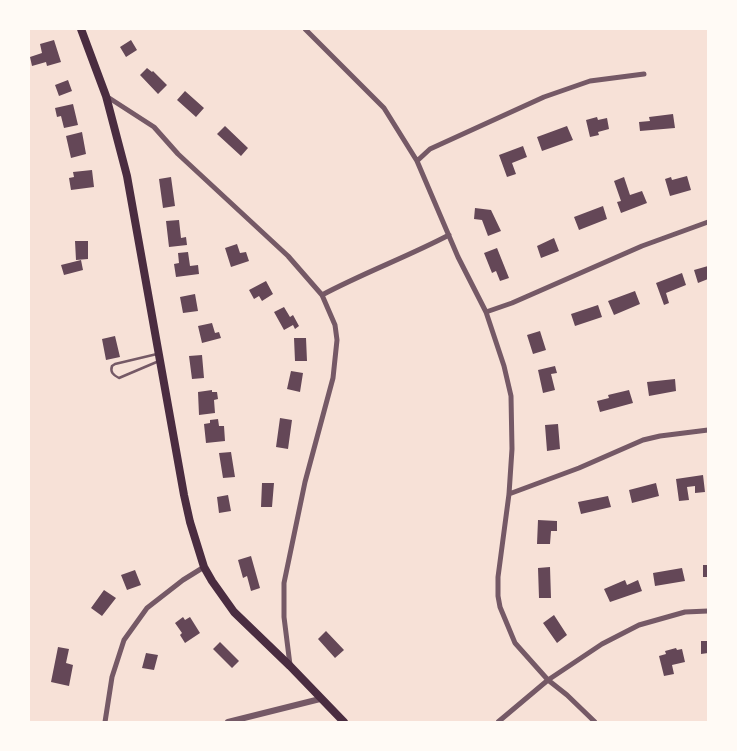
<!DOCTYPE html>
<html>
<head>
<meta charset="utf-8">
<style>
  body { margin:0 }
  #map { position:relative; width:737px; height:751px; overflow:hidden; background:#f7e1d7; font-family:"Golos Text",sans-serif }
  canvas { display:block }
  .frame { position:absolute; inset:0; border:30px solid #fffaf5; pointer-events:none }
</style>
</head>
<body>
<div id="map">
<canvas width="737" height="751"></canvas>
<div class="frame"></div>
</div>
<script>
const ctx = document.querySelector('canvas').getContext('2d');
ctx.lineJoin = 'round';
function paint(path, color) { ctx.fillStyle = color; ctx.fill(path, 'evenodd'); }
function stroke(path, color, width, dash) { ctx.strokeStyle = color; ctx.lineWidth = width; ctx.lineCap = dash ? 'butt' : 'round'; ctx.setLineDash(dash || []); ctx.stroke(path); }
paint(new Path2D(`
  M54,40l7,22 -14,4 -1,-4 -14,4 -2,-9 12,-4 -2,-9z
  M131,40l6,10 -11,7 -6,-10z
  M147,68l5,4 1,-1 14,14 -9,9 -18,-19z
  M68,80l4,11 -13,5 -4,-11z
  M185,91l19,17 -8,9 -19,-17z
  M73,104l5,21 -14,3 -3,-12 -4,1 -2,-9z
  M673,114l2,14 -35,3 -1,-9 11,-1 -1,-4z
  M597,117l1,3 9,-2 2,11 -11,3 1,3 -9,2 -4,-17z
  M225,126l23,22 -7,8 -24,-22z
  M567,126l6,14 -31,11 -5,-14z
  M82,132l4,22 -15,4 -5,-22z
  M523,146l4,11 -15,6 4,11 -9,3 -8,-22z
  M92,170l2,17 -23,3 -2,-12 5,-1 -1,-5z
  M687,176l4,14 -21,6 -5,-17 6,-2 1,3z
  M171,177l4,29 -12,2 -4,-29z
  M624,177l6,18 12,-4 5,12 -26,10 -4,-11 4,-1 -7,-20z
  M603,206l4,13 -28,11 -5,-13z
  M475,208l16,2 10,21 -13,5 -6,-16 -8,-1z
  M179,220l2,18 5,-1 1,8 -18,2 -3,-26z
  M554,238l5,13 -18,7 -4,-12z
  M75,241h13v18l-12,1z
  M237,244l3,9 6,-1 3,9 -18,6 -6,-19z
  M497,248l12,30 -9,3 -4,-10 -4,2 -8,-20z
  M188,252l2,14 8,-1 1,9 -23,3 -2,-13 5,-1 -1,-10z
  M81,260l2,10 -19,5 -3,-10z
  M708,266v13l-10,4 -4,-13z
  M682,273l4,12 -20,8 3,10 -5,2 -8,-22z
  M266,281l7,13 -11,7 -3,-5 -5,3 -5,-9z
  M635,291l5,13 -26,11 -6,-14z
  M195,294l3,17 -15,2 -3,-16z
  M598,305l4,12 -27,9 -4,-12z
  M284,307l6,10 3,-2 6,11 -4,3 -2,-4 -9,5 -10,-18z
  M212,323l3,10 4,-1 2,6 -19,5 -4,-17z
  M540,331l6,19 -13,4 -6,-19z
  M115,336l5,21 -14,3 -4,-21z
  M294,338h12l1,23h-12z
  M202,355l2,23 -12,1 -3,-23z
  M555,366l2,7 -6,1 4,16 -12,3 -5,-23z
  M291,371l12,2 -3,19 -13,-3z
  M675,379l1,12 -27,5 -2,-14z
  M212,390v2h5l1,7 -4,1 1,13 -16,2 -1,-23z
  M629,390l4,13 -33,9 -3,-11 12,-3 -1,-3z
  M280,418l12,2 -4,29 -12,-2z
  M218,419l1,7h5l1,15 -19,2 -2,-19 6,-1v-3z
  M558,424l2,25 -13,2 -2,-26z
  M231,452l4,25 -12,1 -4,-25z
  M703,475l2,17 -10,1v-7l-8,1 2,13 -10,1 -3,-22z
  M262,483h12l-2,24h-11z
  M656,483l3,13 -27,7 -3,-13z
  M228,495l3,16 -12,2 -2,-16z
  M608,496l3,11 -30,7 -3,-12z
  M538,520l19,1v10h-6l-1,13h-13z
  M251,556l9,32 -9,3 -4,-15 -4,2 -5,-18z
  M703,565h5v12h-5z
  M550,567l1,31h-12l-1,-30z
  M682,568l3,13 -30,5 -2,-13z
  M135,570l6,15 -14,5 -6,-15z
  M625,580l2,5 11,-5 4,11 -32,11 -6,-13z
  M104,590l12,8 -14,18 -11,-8z
  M554,615l13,20 -10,8 -14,-20z
  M183,617l2,3 5,-3 10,16 -15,10 -5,-8 2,-2 -7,-10z
  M326,631l18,19 -9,8 -17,-19z
  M701,641h7v12l-7,1z
  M220,642l19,19 -7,7 -19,-19z
  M58,647l11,2 -3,14 7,2 -4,21 -18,-4z
  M676,648l1,2 5,-1 3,13 -13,3 2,9 -10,2 -5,-20 7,-2 -1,-3z
  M146,653l12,2 -4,15 -12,-2z`), '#644757');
stroke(new Path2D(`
  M157,354l-42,10 -3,2c-2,6 1,9 7,12l40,-17`), '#755966', 2.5);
stroke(new Path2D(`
  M305,29l79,79 33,53 41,96 28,55 18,54 7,30 1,53 -3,45 -11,83v19l2,11 15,36 33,37 19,15 28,27
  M106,96l48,31 24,27 110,102 34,39 13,30 2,15 -4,38 -28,104 -21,101v34l6,48
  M417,161l13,-12 114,-52 46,-16 54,-7
  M322,295c41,-22 85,-38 127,-60
  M486,312l26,-9 130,-57 66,-24
  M509,494l70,-26 64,-28 17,-4 48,-6
  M105,722l7,-45 12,-37 23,-32 36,-28 21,-13
  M498,722l50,-42 54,-36 37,-19 46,-13 23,-1`), '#755966', 5);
stroke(new Path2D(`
  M228,722l92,-23`), '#755966', 6);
stroke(new Path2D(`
  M81,29l25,67 21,80 57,319 6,27 14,45 8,14 22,31 56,54 54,56`), '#4a2c40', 8);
</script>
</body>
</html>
